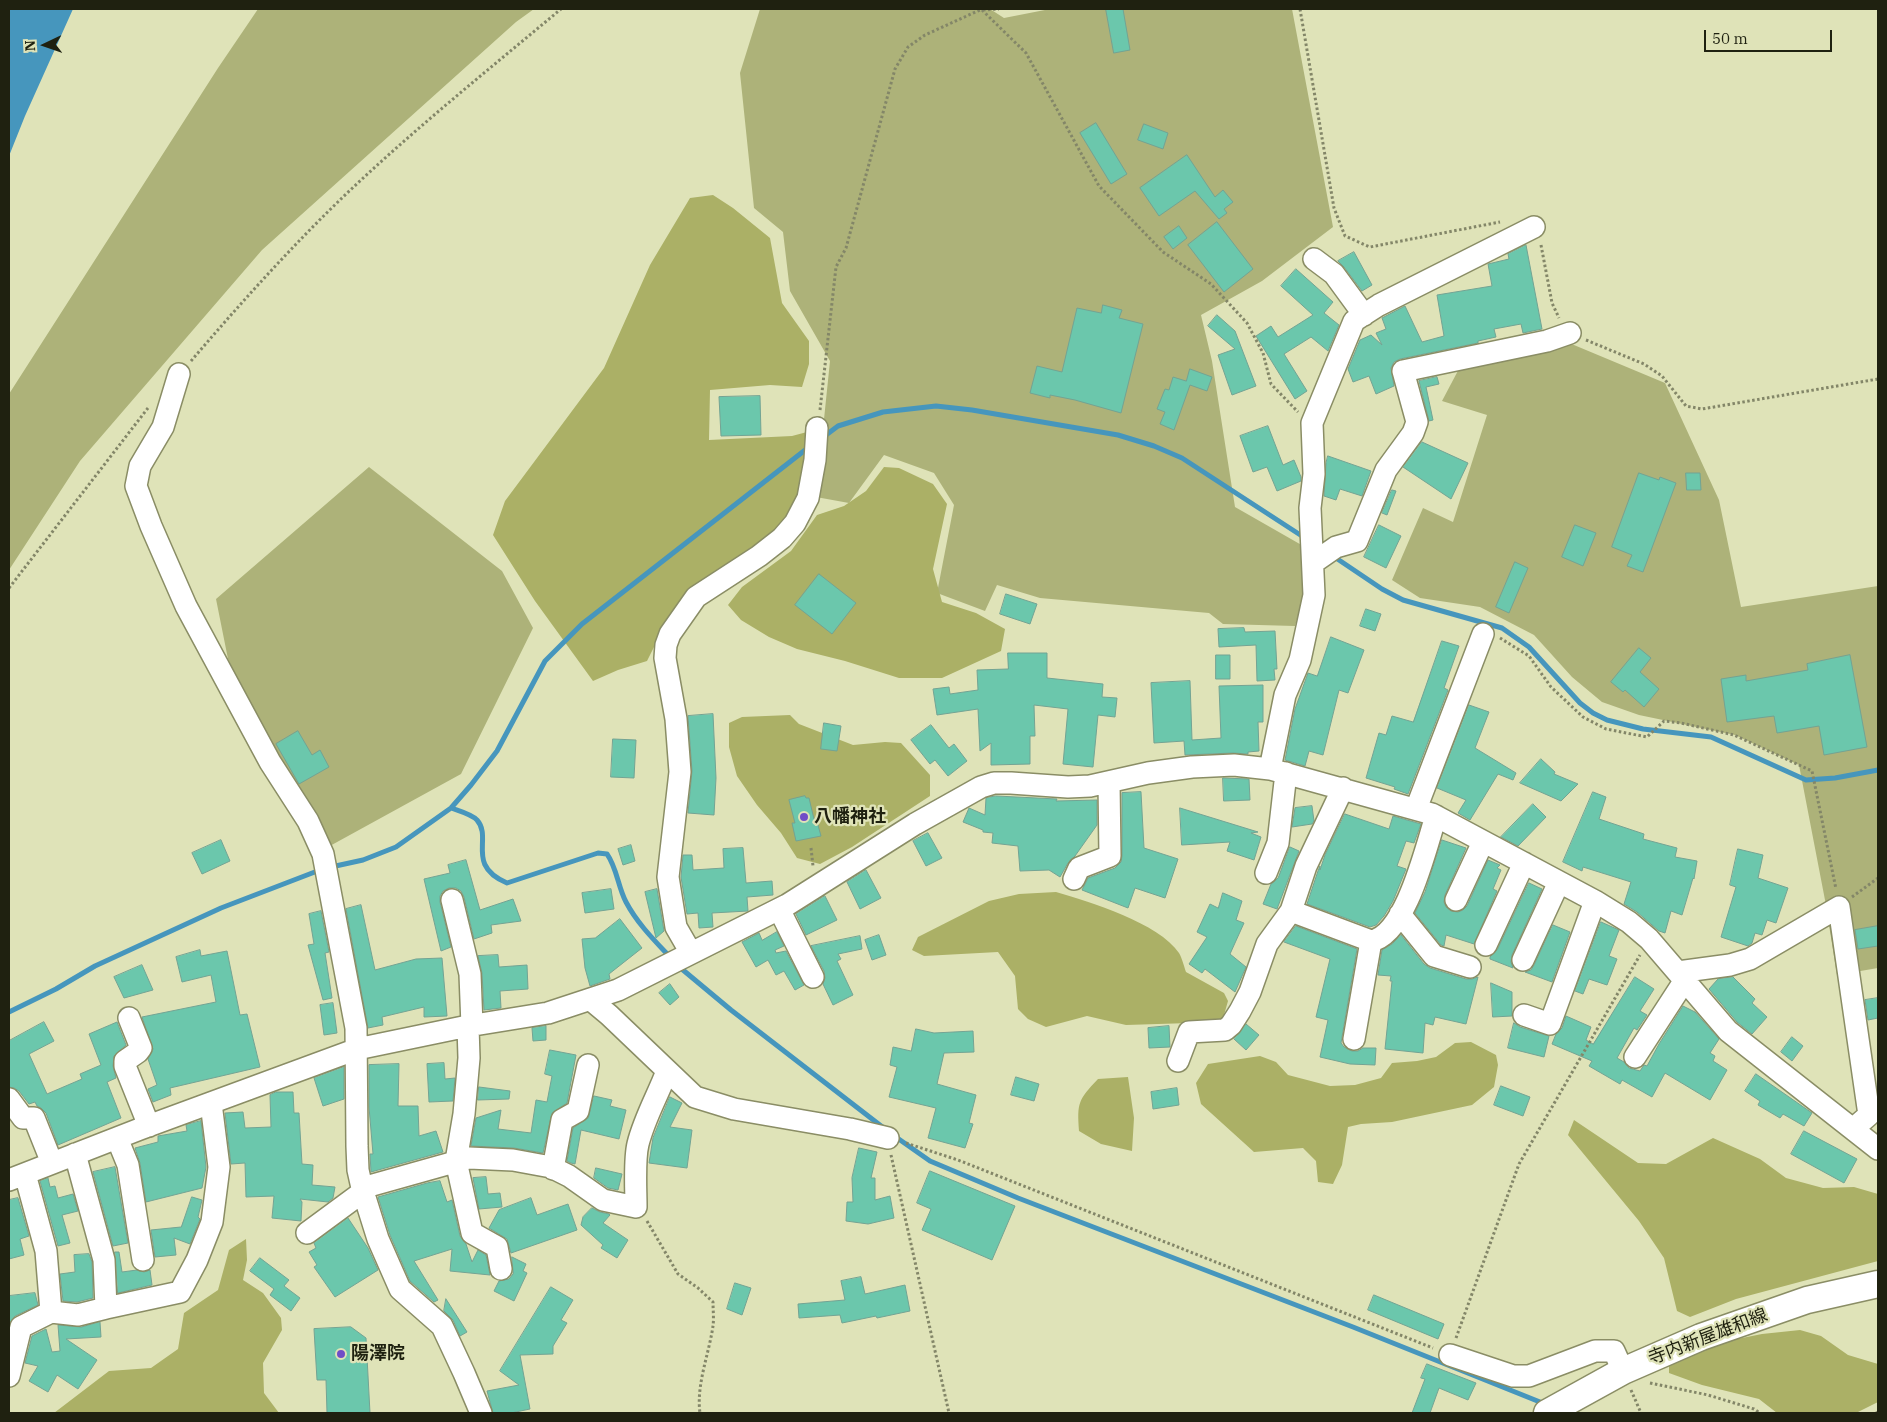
<!DOCTYPE html>
<html>
<head>
<meta charset="utf-8">
<style>
  body { margin:0 }
  #map { position:relative; width:1887px; height:1422px; overflow:hidden; background:#dfe3b8; font-family:"IBM Plex Serif",serif }
  canvas { display:block }
  .frame { position:absolute; inset:0; border:10px solid #1f2110; pointer-events:none }
  .north { position:absolute; left:20px; top:20px; width:50px; height:50px; -webkit-text-stroke:4px #dfe3b8; paint-order:stroke; rotate:267deg; font-size:14px; font-weight:700; line-height:20px; text-align:center; color:#1f2110 }
  .north::after { content:''; display:block; margin:auto; width:18px; height:22px; background:#1f2110; clip-path:polygon(50% 0,100% 100%,50% 72%,0 100%) }
  .scale { position:absolute; left:1704px; top:30px; width:128px; height:22px; box-sizing:border-box; border:2px solid #1f2110; border-top:0; padding-left:6px; font-size:15px; line-height:18px; white-space:nowrap; color:#1f2110; -webkit-text-stroke:4px #dfe3b8; paint-order:stroke }
</style>
</head>
<body>
<div id="map">
<canvas width="1887" height="1422"></canvas>
<div class="frame"></div>
<div class="north">N</div>
<div class="scale">50 m</div>
</div>
<script>
const ctx = document.querySelector('canvas').getContext('2d');
ctx.lineJoin = 'round';
function paint(path, color) { ctx.fillStyle = color; ctx.fill(path, 'evenodd'); }
function stroke(path, color, width, dash) { ctx.strokeStyle = color; ctx.lineWidth = width; ctx.lineCap = dash ? 'butt' : 'round'; ctx.setLineDash(dash || []); ctx.stroke(path); }
function write(font, color, halo, rows, align = 'center') {
  ctx.font = font + ' "IBM Plex Serif","Noto Sans JP",serif'; ctx.lineWidth = 4.5; ctx.setLineDash([]); ctx.textBaseline = 'middle'; ctx.strokeStyle = halo; ctx.fillStyle = color; for (const [text, x, y, turn = 0] of rows) {
    ctx.save(); ctx.translate(x, y); ctx.rotate((+turn || 0) * Math.PI / 180); ctx.textAlign = isNaN(turn) ? turn : align; if (halo) ctx.strokeText(text, 0, 0); ctx.fillText(text, 0, 0); ctx.restore();
  }
}
paint(new Path2D(`
  M258,9h276l-18,13 -254,228 -182,211 -71,109v-176l209,-326z
  M760,9h230l14,9 46,-9h242l41,218 -71,54 -61,34 11,46 23,146 70,40 -1,48 -9,31 -72,-2 -14,-11 -169,-15 -43,-13 -12,26 -48,-18 17,-88 -20,-32 -50,-18 -35,48 -33,-6 14,-136 -40,-70 -7,-59 -29,-24 -14,-135z
  M1562,340l103,43 54,117 22,107 137,-21v382l-41,7 -12,-75 -26,-135 -64,-30 -96,-20 -37,-13 -30,-25 -38,-42 -54,-28 -60,-9 -28,-18 31,-72 30,14 34,-107 -45,-14 19,-36z
  M369,467l133,104 31,57 -72,146 -133,73 -61,-103 -39,-85 -12,-60z`), '#adb279');
paint(new Path2D(`
  M713,195l20,13 37,30 12,65 27,38v23l-7,23 -32,-2 -60,5 -1,50 83,-4 15,-4 -6,65 -15,27 -95,64 -26,37 -18,36 -29,9 -25,11 -58,-80 -42,-66 12,-34 99,-133 46,-103 40,-67z
  M884,467l15,1 34,16 14,20 -14,65 9,33 34,11 29,16 -4,22 -59,27h-43l-54,-17 -48,-12 -28,-12 -28,-17 -13,-15 14,-18 49,-36 26,-36 27,-9 22,-15z
  M790,715l9,9 54,21 32,-3 16,1 29,32v21l-78,51 -32,17 -23,-6 -16,-25 -24,-28 -20,-29 -8,-29v-24l13,-6z
  M1056,892c34,10 103,31 123,61 3,5 5,13 7,19l38,21 4,8 -6,21 -96,3 -39,-9 -41,11 -18,-8 -10,-10 -3,-33 -17,-24 -74,4 -12,-6 6,-13 71,-36 30,-7z
  M1471,1042l25,13 2,10 -4,22 -22,18 -80,17 -31,2 -13,3 -6,38 -9,19 -15,-2 -2,-21 -13,-13 -49,4 -53,-48 -5,-21 12,-19 52,-8 16,6 12,13 42,11 25,-1 26,-7 11,-15 25,-2 19,-4 19,-14z
  M1128,1077l6,41 -2,33 -31,-7 -22,-13c-2,-28 -1,-31 19,-52z
  M1574,1120l64,43 28,1 47,-26 47,21 26,19 37,10 31,-1 24,7v67l-142,38 -46,18 -13,-6 -13,-53 -25,-37 -71,-86z
  M246,1239l1,21 -4,20 20,13 18,25 1,12 -19,33 1,30 15,20h-225l55,-42 42,-3 27,-19 6,-36 34,-23 11,-40z
  M1800,1330l21,6 27,19 30,9v38l-22,11h-79l-18,-14 -57,-14 -33,-12v-13l38,-15 55,-11z`), '#abb066');
paint(new Path2D(`
  M9,9h64l-48,107 -16,40z`), '#4696bd');
stroke(new Path2D(`
  M822,438l16,-12 45,-14 53,-6 36,4 146,25 36,11 28,12 123,80
  M1333,556l49,33 21,11 99,28 27,19 51,56 13,10 14,7 36,9 68,8 95,43 29,-2 43,-8
  M451,808c8,3 20,6 26,12 16,18 -12,45 30,63l91,-30 9,1c10,14 11,33 19,48 11,21 28,38 44,55
  M331,867l32,-7 33,-13 55,-39 20,-23 26,-34 48,-90 37,-37 227,-177
  M677,965l54,45 154,119
  M9,1012l47,-23 39,-23 126,-58 99,-38
  M893,1135l37,26 88,37 335,129 192,77`), '#4696bd', 5);
const building = new Path2D(`
  M1106,9h17l7,41 -16,3z
  M1096,123l31,51 -16,10 -31,-51z
  M1144,124l24,9 -5,16 -25,-9z
  M1187,155l28,42 8,-7 10,12 -9,7 3,4 -8,6 -24,-28 -36,25 -19,-28z
  M1217,222l36,47 -29,23 -36,-47z
  M1179,226l8,12 -14,11 -9,-12z
  M1526,245l16,84 -19,4 -2,-9 -27,5 2,8 -18,4v2l-78,16 -6,3 -3,6 3,18 -18,8 -7,-18 -16,6 -5,-13 12,-29 11,-5 11,10 -6,-12 10,-4 -4,-11 23,-12 17,36 22,-6 -7,-41 55,-9 -4,-22 21,-5 -1,-5z
  M1354,252l18,33 -10,6 -18,-24 -6,-6z
  M1296,269l37,33 -9,11 15,12 -11,26 -17,-14 -27,17 23,37 -12,8 -39,-63 15,-10 7,11 35,-22 -32,-29z
  M1103,305l19,5 -3,8 24,6 -22,89 -46,-13 -25,-5v3l-20,-5 7,-27 25,6 15,-64 24,5z
  M1217,315l18,16 21,55 -24,9 -14,-40 17,-6 -27,-23z
  M1190,369l22,8 -5,14 -17,-6 -16,45 -14,-6 5,-12 -8,-3 8,-20 4,1 4,-13 13,4z
  M1437,377l2,7 -13,3 7,33 -4,1 -10,-40z
  M760,396l1,39 -40,1 -2,-39z
  M1268,426l15,39 11,-5 7,17v4l-24,10 -10,-24 -14,5 -13,-36z
  M1422,442l46,21 -17,36 -48,-32z
  M1328,456l43,15 -9,25 -22,-7 -4,11 -12,-4 2,-33z
  M1639,473l20,7 1,-3 16,6 -33,89 -16,-6 5,-11 -20,-8z
  M1686,473h14l1,17h-14z
  M1392,490l4,1 -9,24 -5,-2z
  M1379,525l22,11 -15,32 -22,-11z
  M1575,525l21,8 -13,33 -21,-9z
  M1515,562l13,6 -19,45 -13,-6z
  M819,574l37,29 -24,31 -37,-29z
  M1006,594l31,10 -7,20 -30,-10z
  M1366,609l15,5 -6,17 -15,-5z
  M1244,628l1,4 30,-1 2,38h-3l1,11 -18,1 -1,-36 -37,2 -1,-18z
  M1331,637l33,13 -16,43 -9,-3 -16,65 -14,-4 -4,15 -20,-6 10,-51 13,-36 9,3z
  M1442,641l17,5 -15,42 4,2 -40,104 -14,-5 1,-2 -29,-9 13,-45 7,2 6,-19 21,6z
  M1639,648l12,10 -11,14 19,17 -15,18 -19,-17 -2,2 -12,-10z
  M1008,653h39v25l56,6 -1,13 15,1 -2,19 -17,-2 -5,52 -30,-3 5,-55 -34,-4 1,31h-5v28l-39,1v-22l-11,8 -2,-42 -41,6 -4,-26 16,-2 1,7 28,-4 -1,-20 31,-1z
  M1216,655h14v24h-14z
  M1850,655l17,92 -43,8 -5,-29 -42,7 -3,-17 -47,6 -6,-43 25,-4v6l62,-11 -1,-6z
  M1190,681l2,59 29,-2 -2,-52 44,-1v37h-5l1,29 -11,1v2l-15,-1 -48,2 -1,-14 -30,2 -3,-60z
  M1469,705l20,7 -14,36 41,25 -3,7 -15,-6 -28,46 -12,-7 8,-13 -29,-12z
  M713,714l3,64 -2,37 -26,-2 4,-42 -4,-55z
  M824,723l17,3 -4,25 -16,-2z
  M931,725l18,23 5,-4 13,17 -19,15 -13,-16 -5,4 -19,-24z
  M298,731l14,24 8,-5 9,17 -30,17 -23,-40z
  M613,739l23,1 -2,38 -23,-1z
  M1541,759l14,13 -1,2 24,10 -17,17 -41,-18z
  M1223,778l26,1 1,21 -26,1z
  M1141,792l3,56 34,11 -13,39 -30,-10 -7,20 -46,-18 6,-12 27,-10 6,-6 1,-6v-63z
  M1593,792l13,5 -7,22 45,15 -1,5 34,9 -2,9 22,4 -3,18 -1,-1 -11,37 -11,-4 -6,22 -6,-2 -22,-19 -13,-8 7,-22 -48,-15 -1,4 -19,-9z
  M805,796l1,2h3l5,21 2,-1 5,18 -25,5 -4,-18h3l-6,-23z
  M996,796l61,3 -1,2 41,-1v25l-22,31 -7,7 -8,14 -11,-7 -29,1 -2,-25 -26,-3 1,-10 -10,-1v-2l-20,-8 6,-14 16,7 1,-17z
  M1533,804l13,13 -28,29 -17,-9z
  M1312,806l2,15 -2,3 -20,3 3,-19z
  M1180,808l78,24 -7,1 10,4 -7,23 -27,-9 3,-9 -48,3z
  M1345,814l44,15 4,-13 28,8 -7,19 -8,-2 -9,25 9,3 -13,32 -9,15 -8,9 -6,2 -63,-23 11,-33 2,-5v4l5,-15z
  M928,833l14,25 -16,8 -13,-25z
  M221,840l9,21 -28,13 -10,-21z
  M1442,840l24,8 -21,47 -1,7 2,5 5,4 7,1 5,-2 4,-4 21,-46 12,5 -3,3 4,2 -8,19 4,2 -23,53 -28,-9 -2,11 -3,-1 -26,-32 10,-21z
  M631,845l4,16 -12,4 -5,-16z
  M1290,847l9,4 -22,58 -14,-5 8,-20 7,-6z
  M743,848l3,35 26,-2 1,14 -26,2 1,14 -36,2 1,14 -14,1 -1,-15 -11,1 -6,-37 2,-22h9l1,15 31,-2 -1,-19z
  M1738,849l25,6 -5,23 30,10 -12,35 -9,-3 -5,15 -7,-2 -3,10 -4,3 -27,-9 15,-50 -6,-2z
  M466,860l14,50 33,-11 8,22 -30,4 1,8 -18,6 -10,-42 -3,-6 -5,-3h-7l-6,3 -3,5v6l11,45 -10,4 -17,-72 26,-6 -2,-8z
  M866,870l15,28 -21,11 -13,-27z
  M1529,883l13,6 -30,66 -1,7 2,6 -23,-9v-2l7,-7z
  M611,889l3,20 -29,4 -3,-20z
  M657,889l7,42 -8,7 -11,-46z
  M1223,893l19,8 -6,19 8,3 -14,31 16,13 -11,25 -30,-23 -3,4 -13,-9 18,-27 -10,-5 13,-28 8,4z
  M825,896l12,24 -31,15 -10,-21z
  M361,905l14,65 41,-11 26,-1 5,58 -23,1v-10l-42,10 1,8 -15,3 -22,-119z
  M321,911l8,41 -4,1 7,45 -9,2 -15,-55 6,-1 -5,-30z
  M620,919l22,29 -33,26 1,5 -20,7 -5,-18 -3,-29 13,-1z
  M1601,922l18,8 -10,26 8,3 -10,26 -18,-6 -6,15 -8,-3z
  M1553,925l17,7 -18,50 -27,-10 6,-2 3,-5z
  M1296,926l61,23 -16,94 3,4 8,4h6l5,-3h13l-1,17 -25,-1 -30,-7 8,-37 -12,-3 14,-58 -46,-17z
  M1878,926v20l-20,3 -3,-19z
  M777,932l7,14 -9,4 1,3 10,-2 18,34 -9,5 -11,-19 -8,4 -8,-15 -12,7 -14,-25 17,-9 3,7z
  M879,935l7,20 -14,5 -7,-20z
  M1401,935l23,29 6,4 36,11h6l6,-2 -12,47 -31,-7 -2,8 -8,-2 -2,30 -38,-4 7,-68h-2l1,-5 -13,-1 4,-25 10,-6z
  M860,936l2,13 -24,5 3,5 -4,2 16,34 -20,10 -10,-21 2,-6 -1,-7 -13,-25z
  M200,950l1,6 26,-5 13,64 7,-1 13,53 -90,21 1,7 -18,7 -5,-13 9,-4 -9,-26 5,-10 -11,-32 74,-15 -5,-27 -29,7 -6,-25z
  M498,955l1,12 28,-2 1,24 -28,2 1,17 -17,2 -2,-37 -4,-17z
  M142,965l11,25 -29,8 -10,-21z
  M1635,977l19,12 -14,22 7,4 -10,15 -3,-2 -17,30 7,4 5,6 11,3 4,-6 3,1 12,-22 24,-38 12,6 24,27 -9,14 5,3 -2,5 14,9 -17,30 -45,-27 -13,24 -30,-17 -2,4 -31,-18 3,-5 -40,-17 4,-10 6,-6 4,-12 25,11 -5,13 7,4z
  M1733,977l22,22 -3,4 15,14 -15,17 -15,-12 -28,-33 9,-10z
  M1491,983l21,9v24l-19,1z
  M670,984l9,13 -9,8 -11,-12z
  M1878,998v20l-10,2 -3,-20z
  M333,1003l4,30 -13,2 -4,-30z
  M44,1022l10,19 -25,13 18,40 35,-15 -2,-5 21,-9 -12,-31 28,-12 9,23 -12,11 -1,10 3,12 -9,4 14,36 -63,27 -12,-32 -5,-5 -4,-2 -2,-4 -6,2 -10,-13 -5,-3 -5,-1v-46z
  M1514,1023l6,4 29,9 -5,21 -36,-9z
  M1246,1024l13,11 -13,15 -12,-11z
  M546,1026v14l-13,1 -1,-13z
  M1169,1026l1,21 -21,1 -1,-20z
  M916,1029l18,4 39,-2 1,21 -30,1 -7,31 39,11 -7,28 4,1 -8,24 -37,-10 8,-30 -47,-11 8,-30 -7,-2 3,-18 18,4z
  M1792,1037l11,9 -11,15 -11,-9z
  M550,1050l26,5 -9,48 -15,10 -9,40 -29,-5 -43,-2 5,-28 25,-8 -3,19 33,4 5,-33 11,2 5,-26 -7,-2z
  M444,1063l1,16 10,-1 -2,23 -24,1 -2,-38z
  M399,1064l-1,42h20l1,30 17,-5 7,21 -72,20 -1,-18h3l-4,-47v-42z
  M344,1067v32l-21,7 -9,-28z
  M1756,1074l56,39 -8,13 -21,-12 -3,4 -22,-13 2,-4 -15,-10z
  M1016,1077l23,7 -5,17 -23,-6z
  M1501,1086l29,11 -7,19 -29,-11z
  M479,1087l31,4 -1,8 -31,1z
  M1177,1088l2,17 -26,4 -2,-17z
  M276,1092h17l1,21h5l3,51 11,1 -1,20 23,2 -2,11 -5,4 -28,-3 2,3 -1,19 -29,-3 2,-22 -28,1 -1,-34 -14,1 -6,-51 18,-1 2,16 26,-1 -1,-32z
  M594,1096l18,4 -2,6 16,4 -7,29 -38,-9 -6,34 -4,-1 -4,-2 6,-33 15,-10z
  M670,1097l12,6 -12,24 22,3 -5,38 -38,-5 4,-25z
  M201,1121l5,46 -4,21 -56,14 -6,-39 -5,-15 23,-6v-6l29,-5 -1,-6z
  M1804,1131l53,28 -13,24 -53,-29z
  M859,1148l18,4 -6,26h4v22l15,-4 4,22 -26,6 -22,-3 1,-19h6l-1,-24z
  M115,1167l13,76 -15,3 -20,-74z
  M596,1168l26,6 -4,16 -10,-2 -14,-10z
  M930,1171l85,35 -23,54 -70,-30 9,-21 -14,-6z
  M486,1177l2,17 12,-1 2,14 -23,2 -6,-31z
  M48,1178l2,9 5,-1 3,12 15,-4 5,17 -16,4 8,28 -12,3 -18,-65z
  M440,1181l7,21 5,-2 8,36 6,8 6,18 6,-12 8,5 4,20 -40,-4 2,-22 -38,12 24,39 -4,2 -24,-21 -20,-46 -12,-38 49,-14z
  M192,1197l10,3 -4,17 2,2 -10,25 -16,-6 2,17 -21,2 -4,-27 30,-3z
  M18,1198l11,38 -9,3 4,16 -15,4v-59z
  M531,1198l6,17 31,-11 9,26 -66,23 -4,-14 -18,-11 10,-18z
  M592,1208l8,4 9,2 1,1 -7,8 25,17 -11,18 -16,-10 2,-3 -22,-20 2,-8z
  M348,1218l20,30 10,22 -43,27 -21,-30 3,-2 -8,-13 7,-4 -2,-5z
  M115,1252h4l3,20 15,-2 7,2 6,-2 2,15 -34,8z
  M89,1254l3,8 1,36 -16,4 -14,-1 -3,-27 15,-2 -1,-17z
  M512,1257l14,7 -3,7 4,2 -13,28 -20,-10 5,-10 10,-2 4,-5z
  M260,1258l29,22 -5,6 16,12 -9,13 -21,-16 4,-6 -24,-18z
  M861,1277l4,17 40,-9 5,26 -33,7 -1,-2 -34,7 -2,-8 -41,3 -1,-14 47,-4 -4,-19z
  M735,1283l16,5 -9,27 -15,-6z
  M551,1287l22,13 -12,20 6,3 -14,23v8l-33,1 10,54 -19,4h-18l-6,-22 32,-6 -19,-14z
  M35,1293l3,12 -23,11 -6,8v-28z
  M1374,1295l70,29 -6,15 -70,-29z
  M446,1299l21,33 -7,4 -7,-16 -9,-9z
  M100,1322l1,15 -35,2 31,21 -19,29 -21,-14 -9,17 -19,-11 9,-15 -13,-3 7,-27 14,-7 6,23 8,-1 -2,-26 23,2z
  M351,1327l15,11 4,75h-43l-1,-33h-9l-3,-51z
  M1427,1364l49,19 -8,17 -29,-12 -9,25h-18l13,-34 -4,-1z`);
paint(building, '#6bc7ac');
stroke(building, '#73a393', 1);
const minor = new Path2D(`
  M1314,259l20,15 30,41
  M179,374l-16,53 -23,39 -4,20 15,40 35,80 84,156 38,59 15,33 33,174 1,118 1,24 4,18 16,51 22,50 42,37 22,47 17,40
  M1313,563l23,-16 21,-6 29,-71 27,-37 4,-11 -14,-51 144,-30 23,-8
  M1270,769l15,-74 15,-35 14,-65 -4,-87 4,-34 -2,-51 42,-102 25,-16 155,-78
  M1416,809l67,-175
  M1266,873l12,-30 8,-70
  M1074,879l5,-11 31,-12 -1,-74
  M452,900l18,74 2,52
  M1456,900l27,-58
  M779,909l34,68
  M1291,911l80,30c35,-6 55,-94 65,-125
  M1400,914l34,42 36,11
  M1486,945l38,-82
  M691,953l-15,-26 -8,-50 12,-105 -4,-53 -11,-61 1,-13 4,-11 26,-37 63,-41 23,-18 13,-15 13,-25 7,-38 2,-32
  M1523,960l36,-78
  M1678,972l52,-7 20,-6 89,-52 30,208 -16,14
  M591,1000l18,15 86,82 39,12 116,20 38,9
  M1524,1015l26,9 45,-123
  M129,1018l12,30 -3,4 -13,9v5l24,60
  M468,1026l1,32 -5,56 -8,47 16,72 25,14 4,22
  M1354,1039l17,-98
  M1635,1057l50,-77
  M1178,1061l11,-29 36,-2 6,-5 9,-14 10,-19 17,-48 24,-33 15,-45 37,-78
  M9,1099l14,19h11l18,45
  M117,1138l11,27 15,95
  M553,1169l9,-49 16,-9 10,-46
  M9,1180l131,-51 217,-80 111,-23 80,-13 70,-23 169,-85 128,-81 66,-37 13,-4h17l57,4 22,-1 58,-13 44,-6 42,-2 36,4 162,45 163,87 34,21 20,17 79,92 150,118
  M362,1188l107,-30 44,2 38,7 18,9 34,24 33,7c0,-18 -2,-47 2,-63 6,-25 20,-49 29,-73
  M307,1233l57,-42
  M106,1308l74,-16 17,-32 15,-38 7,-55 -8,-64
  M51,1312l27,3 28,-7 -2,-48 -29,-106
  M1450,1355l63,21h16l66,-25h19l9,20
  M9,1376l12,-49 30,-15 -5,-61 -21,-77`);
const major = new Path2D(`
  M1547,1413l76,-42 78,-34 106,-37 71,-16`);
stroke(minor, '#8a8d65', 24);
stroke(major, '#8a8d65', 29);
stroke(new Path2D(`
  M1300,9l34,199 11,28 25,11 130,-25
  M982,10l44,43 73,133 64,66 48,32 36,39 16,30 8,31 27,28
  M983,10l16,-1
  M1541,245l11,58 7,15
  M1586,340l58,24 18,12 24,30 16,3 176,-30
  M191,361c48,-56 99,-113 152,-164 69,-66 145,-127 218,-188
  M820,410l16,-143 10,-19 49,-179 13,-22 17,-12 57,-26
  M9,588l139,-180
  M1500,638l29,18 22,31 32,30 23,12 41,8 17,-16 17,2 53,12 78,36 24,118
  M811,848l2,18
  M1852,897l26,-19
  M906,1143l52,17 475,188
  M891,1155l58,258
  M647,1221l31,53 20,14 15,14c0,8 1,17 0,24 -4,28 -17,59 -13,87
  M1456,1338l63,-174 121,-209
  M1650,1383l58,12 46,14 6,4
  M1631,1390l10,23
  M1876,1413l2,-1`), '#838668', 3, [2.5, 2.5]);
stroke(minor, '#fff', 21);
stroke(major, '#fff', 26);
for (const [x, y, r, color] of [
  [804,817,5,"#704ec7"],
  [341,1354,5,"#704ec7"]
]) { const dot = new Path2D(); dot.arc(x, y, r, 0, 2 * Math.PI); ctx.fillStyle = color; ctx.fill(dot); stroke(dot, '#dfe3b8', 2); }
write('bold 18px', '#1f2110', '#dfe3b8', [
  ["八幡神社",814,817],
  ["陽澤院",351,1354]
], 'left');
write('18px', '#1f2110', '#dfe3b8', [
  ["寺内新屋雄和線",1708,1337,-21]
]);
</script>
</body>
</html>
